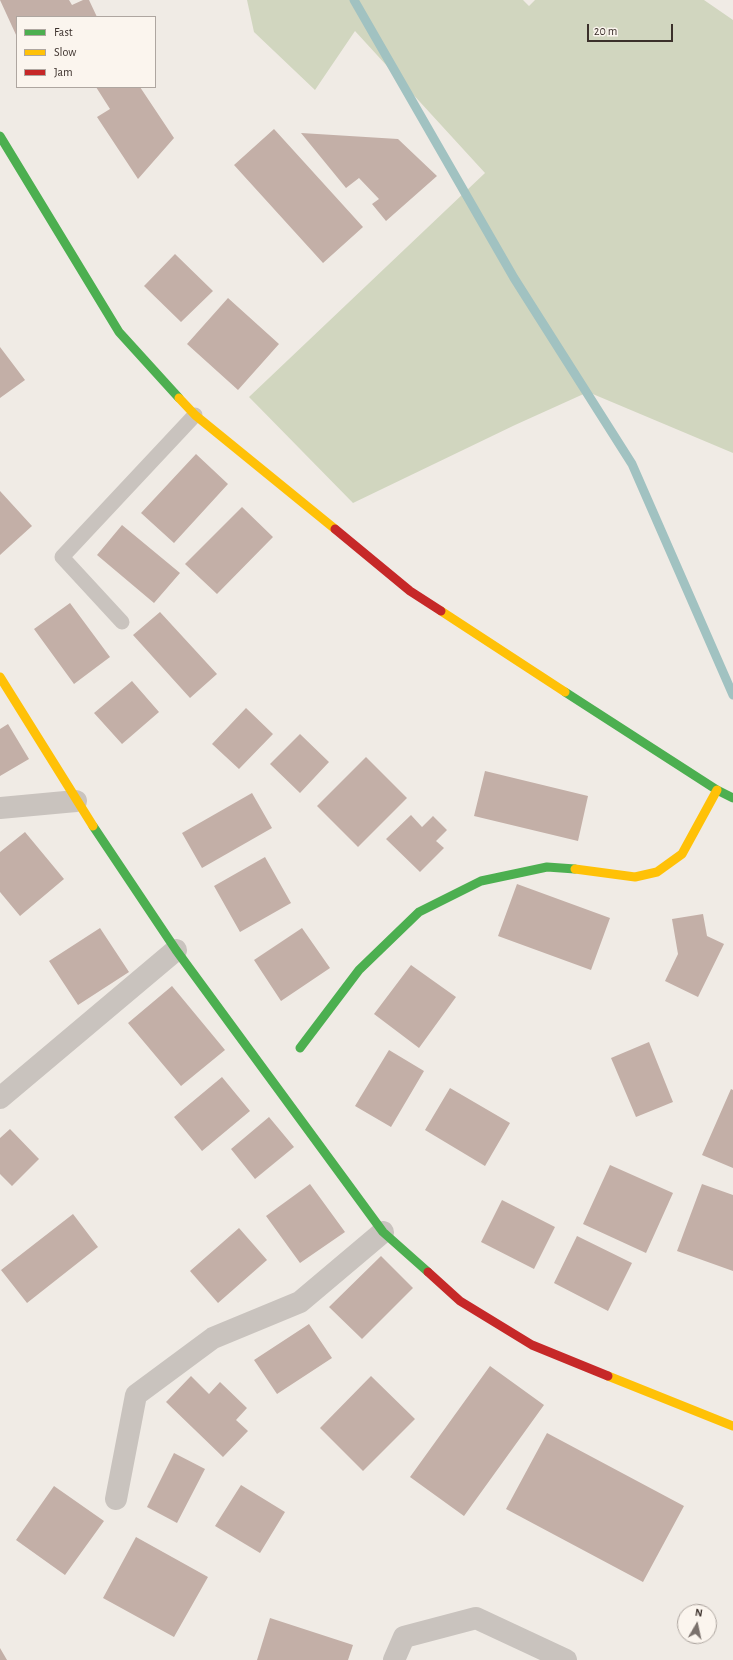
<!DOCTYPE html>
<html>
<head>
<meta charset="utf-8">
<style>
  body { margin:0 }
  #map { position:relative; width:733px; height:1660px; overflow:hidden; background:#f0ebe5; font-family:"Alegreya Sans",sans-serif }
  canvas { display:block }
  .legend { position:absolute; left:16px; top:16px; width:140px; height:72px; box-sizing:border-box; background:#fbf5ee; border:1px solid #aea6a0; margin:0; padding:5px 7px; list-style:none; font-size:12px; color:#3b302b }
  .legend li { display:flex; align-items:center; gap:8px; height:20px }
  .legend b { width:20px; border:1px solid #aea6a0 }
  .north { position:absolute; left:677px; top:1604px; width:40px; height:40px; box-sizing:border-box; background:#fbf5ee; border:1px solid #aea6a0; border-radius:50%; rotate:9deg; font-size:11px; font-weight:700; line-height:16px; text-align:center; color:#3b302b }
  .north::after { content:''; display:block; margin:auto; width:14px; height:18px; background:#7a716c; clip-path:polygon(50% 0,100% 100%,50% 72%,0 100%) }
  .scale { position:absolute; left:587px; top:24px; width:86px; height:18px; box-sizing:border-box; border:2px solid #3b302b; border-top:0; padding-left:5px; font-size:12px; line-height:14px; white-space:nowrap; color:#3b302b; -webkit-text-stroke:3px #fbf5ee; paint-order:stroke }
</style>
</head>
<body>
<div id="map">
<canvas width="733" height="1660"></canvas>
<ul class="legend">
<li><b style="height:5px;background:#4caf50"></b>Fast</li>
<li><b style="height:5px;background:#ffc107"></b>Slow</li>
<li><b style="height:5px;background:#c62828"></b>Jam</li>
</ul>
<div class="north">N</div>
<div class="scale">20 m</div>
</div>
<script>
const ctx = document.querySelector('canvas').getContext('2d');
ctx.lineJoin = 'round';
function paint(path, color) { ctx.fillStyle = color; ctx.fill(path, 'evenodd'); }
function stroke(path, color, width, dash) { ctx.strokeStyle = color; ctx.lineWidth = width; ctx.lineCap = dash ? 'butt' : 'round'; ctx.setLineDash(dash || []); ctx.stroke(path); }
paint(new Path2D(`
  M247,0h276l6,6 6,-6h169l29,20v433l-145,-61 -73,33 -162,78 -104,-106 236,-224 -130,-142 -40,59 -61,-58z`), '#d1d6bf');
stroke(new Path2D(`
  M354,0l160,278 118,186 101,231`), '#a1c2c1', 9);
paint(new Path2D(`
  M0,0h69l3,5 11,-5h6l8,17h-80v20z
  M96,87h44l34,51 -36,41 -41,-62 13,-8z
  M274,129l89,98 -40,36 -89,-98z
  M301,133l97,6 39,37 -51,45 -14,-17 7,-5 -20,-21 -13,10z
  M175,254l38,37 -32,31 -37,-36z
  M228,298l51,46 -41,46 -51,-46z
  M0,347l25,33 -25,18z
  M196,454l32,30 -54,59 -33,-30z
  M0,491l32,35 -32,29z
  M242,507l31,30 -56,57 -32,-30z
  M122,525l58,48 -26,30 -57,-48z
  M70,603l40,54 -36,27 -40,-55z
  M160,612l57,62 -27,24 -57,-63z
  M132,681l27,31 -37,32 -28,-31z
  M246,708l27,26 -34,35 -27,-25z
  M8,724l21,35 -29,17v-47z
  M300,734l29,28 -29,31 -30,-29z
  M366,757l41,41 -49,49 -41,-41z
  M485,771l103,25 -10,45 -104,-25z
  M252,793l20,35 -70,40 -20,-35z
  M411,815l11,12 11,-11 14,14 -11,11 8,7 -24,24 -34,-33z
  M25,832l39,47 -44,37 -20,-24v-40z
  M265,857l26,46 -51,29 -26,-46z
  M517,884l93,34 -19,52 -93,-34z
  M703,914l4,22 17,8 -26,53 -33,-16 13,-27 -6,-35z
  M100,928l29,44 -51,33 -29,-44z
  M302,928l28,40 -49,33 -27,-41z
  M411,965l45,32 -37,51 -45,-34z
  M172,986l53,64 -44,36 -53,-63z
  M649,1042l24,60 -37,15 -25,-59z
  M389,1050l35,21 -33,56 -36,-21z
  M222,1077l28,34 -48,40 -28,-34z
  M450,1088l60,35 -25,43 -60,-36z
  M731,1089l2,1v78l-31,-13z
  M269,1117l25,30 -39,32 -24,-30z
  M10,1129l29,30 -27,27 -12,-12v-36z
  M610,1165l63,28 -27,60 -63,-29z
  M310,1184l35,48 -45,31 -34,-47z
  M702,1184l31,11v76l-56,-20z
  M502,1200l53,27 -21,42 -53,-27z
  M73,1214l25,33 -71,56 -26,-33z
  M239,1228l28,32 -49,43 -28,-32z
  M577,1236l55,27 -24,48 -54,-28z
  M381,1256l32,32 -51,51 -33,-32z
  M309,1324l23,34 -55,36 -23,-34z
  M490,1366l54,39 -80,111 -54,-39z
  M191,1376l18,18 11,-12 27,26 -11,12 12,11 -25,26 -57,-55z
  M371,1376l44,43 -52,52 -43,-43z
  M547,1433l137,73 -41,76 -137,-73z
  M174,1453l31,16 -28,54 -30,-16z
  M241,1485l44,27 -25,41 -45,-27z
  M54,1486l50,35 -39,54 -49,-35z
  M136,1537l72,40 -34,60 -71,-39z
  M270,1618l83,27 -5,15h-91z
  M0,1648l7,12h-7z`), '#c3afa7');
stroke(new Path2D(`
  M122,622l-60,-65 133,-142`), '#c9c3be', 15);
stroke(new Path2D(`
  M0,808l76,-7
  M0,1098l176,-148
  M116,1499l20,-104 77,-57 87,-36 83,-70
  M394,1660l10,-23 72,-19 90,42`), '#c9c3be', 22);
stroke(new Path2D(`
  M0,136l119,196 60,66
  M565,692l152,98 16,8
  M93,826l83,124 207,282 45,40
  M300,1048l59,-78 60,-58 62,-31 66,-14 28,2`), '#4caf50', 9);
stroke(new Path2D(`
  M179,398l16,17 140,114
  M441,611l124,81
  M0,677l93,149
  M575,869l60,8 22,-5 25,-18 35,-64
  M608,1376l125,50`), '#ffc107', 9);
stroke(new Path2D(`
  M335,529l75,62 31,20
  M428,1272l32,29 72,44 76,31`), '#c62828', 9);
</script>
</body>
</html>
